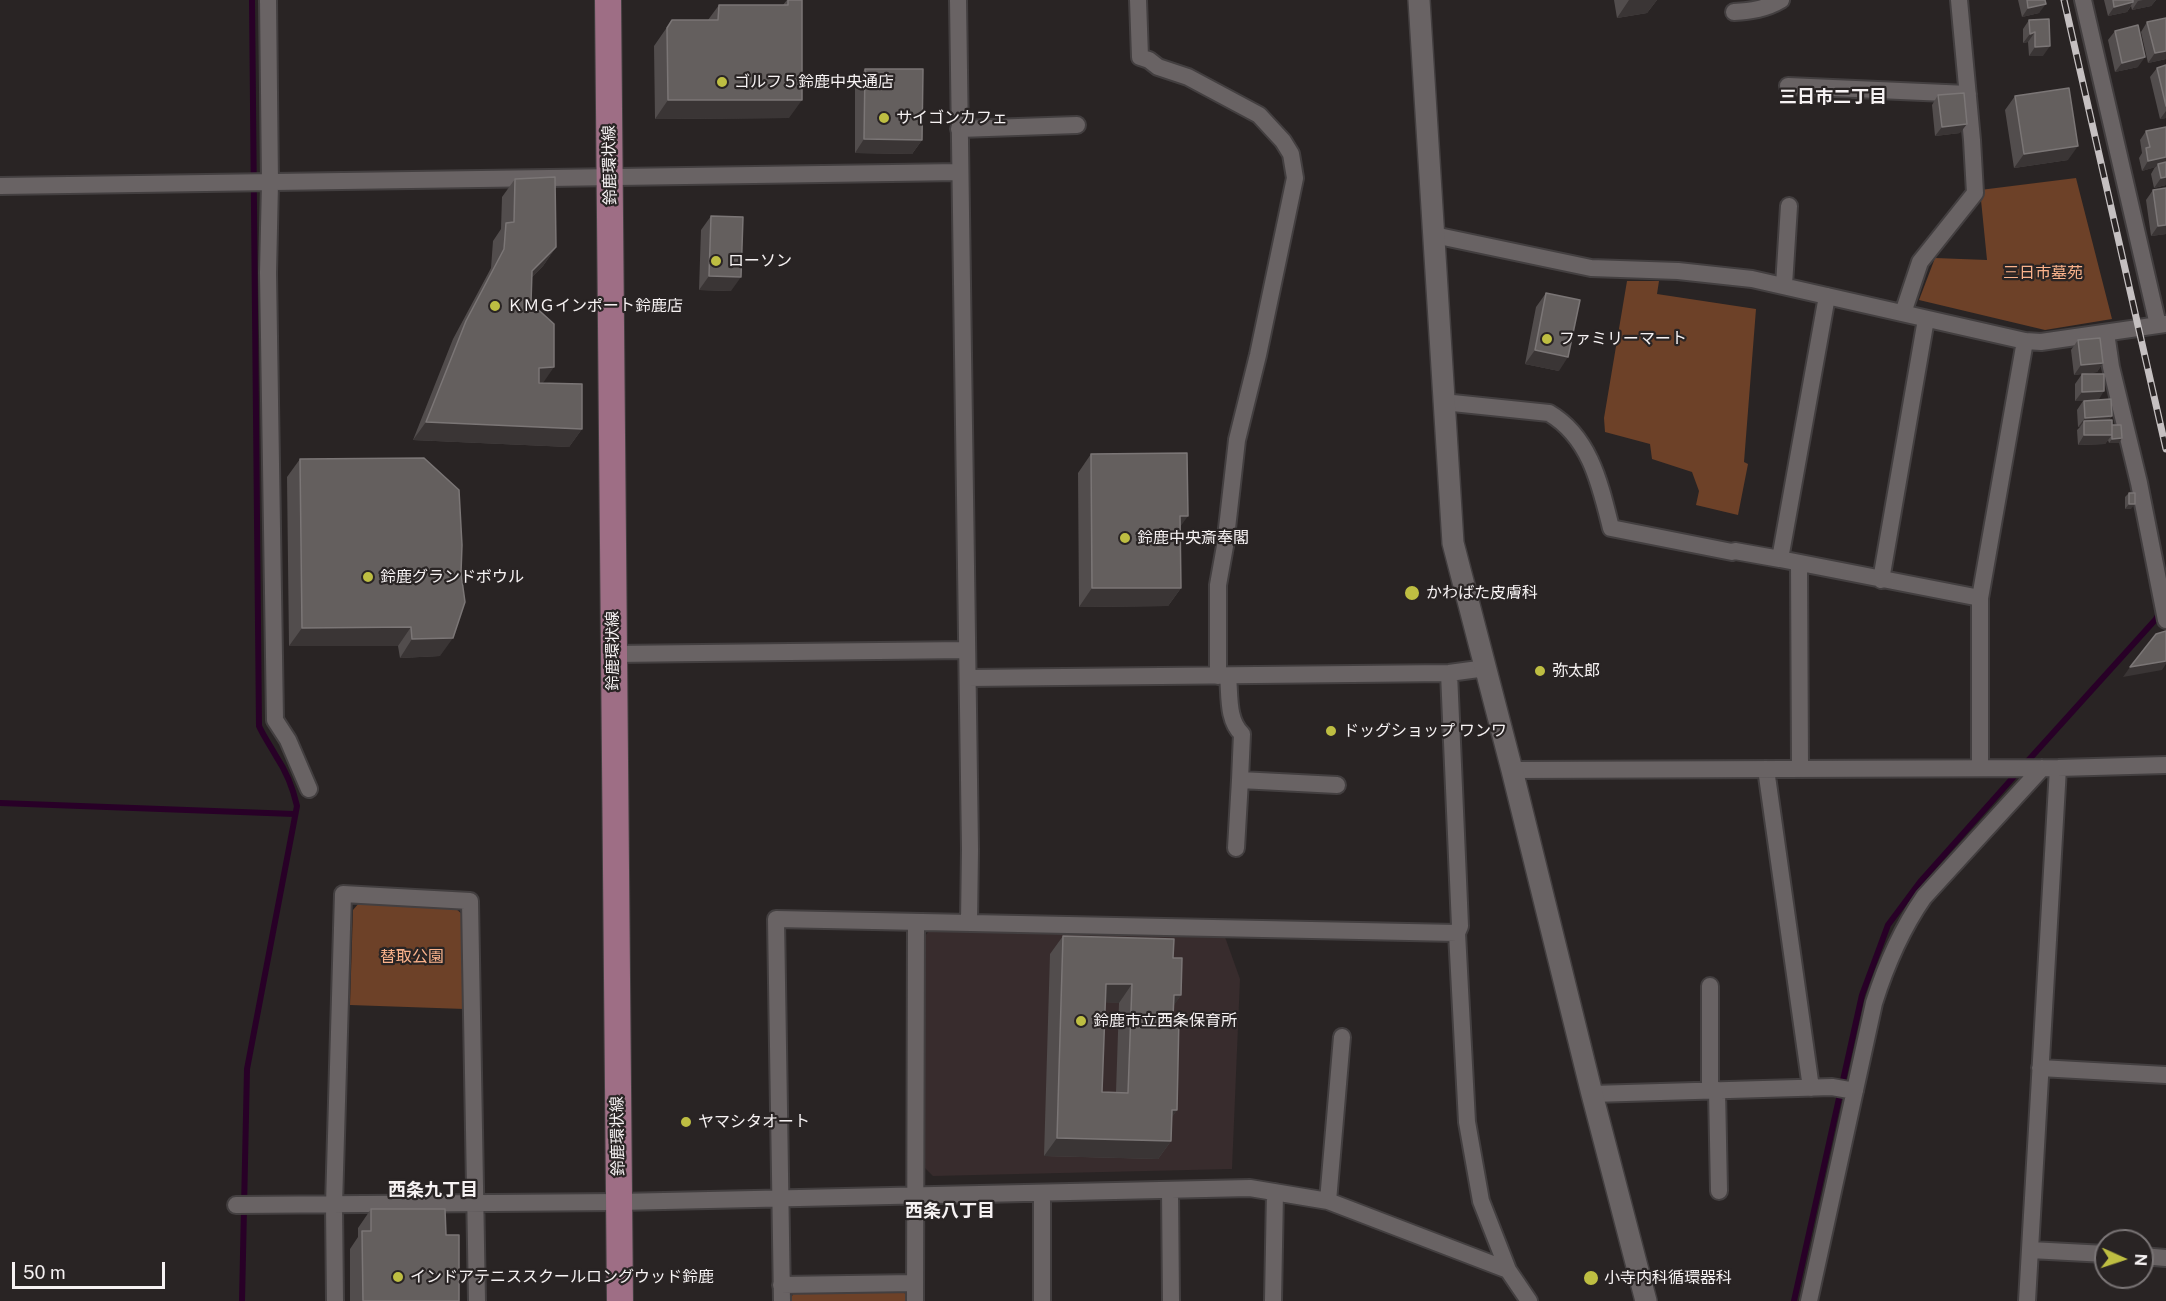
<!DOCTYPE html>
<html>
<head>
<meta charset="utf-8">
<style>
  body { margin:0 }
  #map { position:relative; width:2166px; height:1301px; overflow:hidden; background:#292424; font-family:"Public Sans",sans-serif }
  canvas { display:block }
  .north { position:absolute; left:2094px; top:1229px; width:60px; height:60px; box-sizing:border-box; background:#292424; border:2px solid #7b7677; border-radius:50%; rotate:93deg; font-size:16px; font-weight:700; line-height:24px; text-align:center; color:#f6f2f3 }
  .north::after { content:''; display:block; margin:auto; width:21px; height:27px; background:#bebe42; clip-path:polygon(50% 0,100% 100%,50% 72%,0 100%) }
  .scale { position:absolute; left:12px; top:1262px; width:153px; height:27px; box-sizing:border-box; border:3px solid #f6f2f3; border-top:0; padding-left:8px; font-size:18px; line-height:21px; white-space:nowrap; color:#f6f2f3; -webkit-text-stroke:4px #292424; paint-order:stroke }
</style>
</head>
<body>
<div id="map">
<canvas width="2166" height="1301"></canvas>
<div class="north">N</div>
<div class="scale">50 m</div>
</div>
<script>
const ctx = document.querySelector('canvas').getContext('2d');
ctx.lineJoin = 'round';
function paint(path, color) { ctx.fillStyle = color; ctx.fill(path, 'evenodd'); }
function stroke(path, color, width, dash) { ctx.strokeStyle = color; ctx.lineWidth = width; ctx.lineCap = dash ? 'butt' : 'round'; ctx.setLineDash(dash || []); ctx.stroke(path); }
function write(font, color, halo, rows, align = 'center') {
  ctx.font = font + ' "Public Sans","Noto Sans JP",sans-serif'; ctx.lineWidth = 4.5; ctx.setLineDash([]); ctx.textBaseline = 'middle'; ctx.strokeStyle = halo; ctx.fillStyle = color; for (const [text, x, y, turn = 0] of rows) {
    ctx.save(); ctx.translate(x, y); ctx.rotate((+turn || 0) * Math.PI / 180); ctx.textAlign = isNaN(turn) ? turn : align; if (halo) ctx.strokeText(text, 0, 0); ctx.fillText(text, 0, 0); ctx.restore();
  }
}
paint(new Path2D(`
  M930,930l295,7 15,42 -8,190 -299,7 -9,-9v-230z`), '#382c2d');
paint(new Path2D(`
  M2076,178l36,141 -67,11 -126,-30 16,-42 52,2 -7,-70z
  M1627,281h32l-2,13 99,15 -12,153 4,2 -10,51 -42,-10 3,-14 -7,-19 -40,-13 -2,-15 -45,-12 -1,-14z
  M359,903l96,5 8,7 2,94 -115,-4 3,-95z
  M901,1289l7,8v4h-119l6,-10z`), '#6d4128');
stroke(new Path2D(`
  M2025,764l131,-145 5,-9
  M0,803l294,11
  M242,1301l5,-232 50,-263c-4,-18 -11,-35 -21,-50 -6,-11 -12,-19 -17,-30l-7,-726
  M1794,1301l68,-306 26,-70 32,-43 98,-110`), '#280027', 6);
const minor = new Path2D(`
  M268,0l2,183 -2,90 7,447 13,20 21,49
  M958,0l12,849 -1,74
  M1138,0l2,57 9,3 9,7 30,10 71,38 24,26 8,13 4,24 -37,177 -21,85 -12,106 -7,39v91
  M2083,0l75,325
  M1734,12c17,-1 32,-3 47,-12
  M1788,86l180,8
  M959,129l118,-4
  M0,186l960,-14
  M1434,235l157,33 87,3 74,8 273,62 16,1 125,-18
  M1784,285l5,-79
  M1827,296l-47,263 200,39
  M1903,313l17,-51 55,-69 -3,-53 -13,-140
  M2106,333l5,34 28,116 27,137
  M1443,402l106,11c41,24 51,71 62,115l121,24 3,-1 45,8
  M1799,563l1,205
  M1881,580l45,-261
  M613,654l354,-4
  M1449,673l11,253 -3,7 10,189 14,79 27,69 21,31
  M1228,676c2,19 -1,44 14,58l-2,46 97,5
  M968,678l481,-5 37,-5
  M1980,768v-170l45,-257
  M1766,769l45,319
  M1512,770l546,-2 108,-3
  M1236,848l4,-68
  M2040,1068l126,7
  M1710,1090v-104
  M1717,1090l2,101
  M1592,1094l240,-7 23,4
  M1170,1190l1,111
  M1042,1193v108
  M1328,1201l14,-164
  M236,1205l383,-3 631,-14 78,13 180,69
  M2030,1250l76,4
  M2142,1256l24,2
  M781,1285l134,-2
  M335,1301l-1,-96 9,-311 127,7 7,400
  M782,1301l-6,-382 681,14
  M915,1301l1,-378
  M1273,1301l2,-109
  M1809,1301l65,-298c12,-38 27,-73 50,-106l118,-129
  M2027,1301l31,-533`);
const tertiary = new Path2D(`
  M1419,0l34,543 59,227 80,324 54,207`);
const primary = new Path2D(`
  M608,0l12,1301`);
stroke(minor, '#433f40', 20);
stroke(tertiary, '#433f40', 24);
stroke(primary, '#433f40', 28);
stroke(minor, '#696364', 16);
stroke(tertiary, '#696364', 21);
stroke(primary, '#9e6e85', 26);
const rail = new Path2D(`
  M2064,0l102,449`);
stroke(rail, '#c5c0c1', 7);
stroke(rail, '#292424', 4.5, [14]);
paint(new Path2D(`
  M787,0h15l-13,118 -134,1 -1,-73 18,-26h36l11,-15h64z
  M1614,0h43l-10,13 -30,5z
  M2018,0h27l-6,13 -17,4z
  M2104,0h52l-5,6 -19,4 -1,-4 -4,6 -19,4z
  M2166,18v41l-18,4 -7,-31 6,-10z
  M2029,20l14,36h-14l-1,-14 -5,1v-14z
  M2115,31l23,36 -23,5 -7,-32z
  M2166,65v53l-6,1 -10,-42 7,-9z
  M865,69l57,71 -10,14 -57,-1v-70z
  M1938,95l22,38 -25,3 -3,-31z
  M2015,96l53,64 -54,8 -9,-58z
  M2166,127v58l-12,3 -3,-14 4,-7 -13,4 -3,-13 3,-5 -2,-13 6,-9z
  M515,179l41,68 -13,19 -11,11 -1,26 12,80 39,46 -13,18 -156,-7 40,-101 38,-71 2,-27 8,-12 1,-32z
  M2153,190l13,44 -15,2 -5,-36z
  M711,216l20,75 -32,-1 2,-60z
  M1546,293l13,78 -34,-7 11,-57z
  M2078,340l25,23 -6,9 -23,3 -3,-25z
  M2082,374l17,26 13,16 -3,4 10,23h-10l-1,-3 -3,4 -27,1 -1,-15 3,-3h-2l-1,-17 6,-9h-8v-17z
  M1091,454l89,73 1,61 -13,18 -89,1 -1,-134z
  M300,459l140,197 -40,2 -2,-12h-109l-2,-169z
  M2129,493l2,16h-6v-12z
  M1063,936l110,22 8,37 -8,11v11l4,93 -6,8v23l-13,18 -114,-3 6,-202zM1105,1002l14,1 -3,89h-14z
  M371,1209l75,26 13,66h-109v-52l8,-12v-9z`), '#524d4d');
paint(new Path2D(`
  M1629,0h28l-10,13 -30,5z
  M2143,0h13l-5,6 -19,4 6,-9z
  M2133,2l-6,10 -19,4 6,-9z
  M2046,4l-7,9 -17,4 6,-9z
  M2035,32l-7,10 -5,1 7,-9z
  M2050,46l-7,10h-14l6,-9z
  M2166,51v8l-18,4 7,-10z
  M2145,57l-7,10 -23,5 7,-9z
  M668,100h134l-13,18 -134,1z
  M2166,111v7l-6,1z
  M1967,124l-7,9 -25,3 7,-9z
  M864,139l58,1 -10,14 -57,-1z
  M2078,146l-10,14 -54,8 10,-14z
  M2166,157v8l-8,-1 -2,3 -14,4 6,-10z
  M2166,177v8l-12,3 7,-10z
  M2166,225v9l-15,2 7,-10z
  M556,247l-13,19 -24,24 13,-19z
  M709,276l32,1 -10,14 -32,-1z
  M1535,350l33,7 -9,14 -34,-7z
  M2103,363l-6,9 -23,3 7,-10z
  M554,367l-13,19 -15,1 13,-19z
  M2104,391l-6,10h-23l7,-9z
  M2112,416l-7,9 -21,-4 -4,6h-2l7,-9z
  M426,422l156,7 -13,18 -156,-7z
  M2084,435h28l-7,9 -27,1z
  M2122,438l-3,5h-10l3,-4z
  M2129,504h6l-4,5h-6z
  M1180,516h8l-13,18z
  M1092,588h89l-13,18 -89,1z
  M411,627l-13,19h-109l13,-18z
  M453,638l-13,18 -40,2 12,-19z
  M2166,661v3l-4,6 -39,7 7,-10z
  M1106,984h26l-13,19 -26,-1z
  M1174,995h7l-13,19z
  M1172,1110h5l-13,19z
  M1057,1138l114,3 -13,18 -114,-3z`), '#3a3535');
const building = new Path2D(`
  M788,0h14v100h-134l-1,-72 5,-8h46l1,-15h69z
  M2027,0h18l1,4 -18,4z
  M2113,0h20v2l-19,5z
  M2166,18v33l-11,2 -8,-31z
  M2049,19l1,27 -15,1v-15l-5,2 -1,-14z
  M2138,25l7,32 -23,6 -7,-32z
  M2166,65v41l-9,-38z
  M865,69h58l-1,71 -58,-1z
  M2069,88l9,58 -54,8 -9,-58z
  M1964,93l3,31 -25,3 -4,-32z
  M2166,127v30l-18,4 -2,-13 4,-1 -4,-16z
  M2166,162v15l-5,1 -3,-14z
  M555,177l1,70 -24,24 -1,32 23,21v43l-15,1v15l43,1v45l-156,-7 40,-101 38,-72 2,-26 8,-1 1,-43z
  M2166,188v37l-8,1 -5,-36z
  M711,216l32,1 -2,60 -32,-1z
  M1546,293l34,7 -12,57 -33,-7z
  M2100,338l3,25 -22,2 -3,-25z
  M2082,374h22v17l-22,1z
  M2111,399l1,17 -27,2 -1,-17z
  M2112,420v15h-28v-14z
  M2112,425h9l1,13 -10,1z
  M1187,453l1,63h-8l1,72h-89l-1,-134z
  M424,458l35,32 3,55 -1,28 4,29 -12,36 -41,1 -1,-12 -109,1 -2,-169z
  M2129,493h6v11h-6z
  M2166,631v30l-36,6 26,-33z
  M1063,936l111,3 -1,19h9l-1,37h-7l-1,22h6l-2,93h-5l-1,31 -114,-3zM1106,984h26l-4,109 -26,-1z
  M371,1209h74l1,26h13v66h-96l-1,-70h9z`);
paint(building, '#645f5e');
stroke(building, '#7b7676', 1.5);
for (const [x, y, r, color] of [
  [722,82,6,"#bebe42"],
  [884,118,6,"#bebe42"],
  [716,261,6,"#bebe42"],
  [495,306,6,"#bebe42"],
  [1547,339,6,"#bebe42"],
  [1125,538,6,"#bebe42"],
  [368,577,6,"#bebe42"],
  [1412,593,8,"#bebe42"],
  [1540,671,6,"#bebe42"],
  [1331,731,6,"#bebe42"],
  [1081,1021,6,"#bebe42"],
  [686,1122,6,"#bebe42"],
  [398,1277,6,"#bebe42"],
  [1591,1278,8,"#bebe42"]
]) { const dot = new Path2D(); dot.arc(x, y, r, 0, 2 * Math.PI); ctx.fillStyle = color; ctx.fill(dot); stroke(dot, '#292424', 2); }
write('16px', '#f6f2f3', '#292424', [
  ["ゴルフ５鈴鹿中央通店",734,82],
  ["サイゴンカフェ",896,118],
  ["ローソン",728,261],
  ["ＫＭＧインポート鈴鹿店",507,306],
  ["ファミリーマート",1559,339],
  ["鈴鹿中央斎奉閣",1137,538],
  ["鈴鹿グランドボウル",380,577],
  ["かわばた皮膚科",1426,593],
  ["弥太郎",1552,671],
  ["ドッグショップ ワンワ",1343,731],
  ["鈴鹿市立西条保育所",1093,1021],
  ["ヤマシタオート",698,1122],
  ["インドアテニススクールロングウッド鈴鹿",410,1277],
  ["小寺内科循環器科",1604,1278]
], 'left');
write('16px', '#f6f2f3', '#292424', [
  ["鈴鹿環状線",610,165,-91],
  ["鈴鹿環状線",613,651,-90],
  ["鈴鹿環状線",618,1136,-91]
]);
write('16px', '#fab28b', '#292424', [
  ["三日市墓苑",2043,273],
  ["替取公園",412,957]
]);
write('bold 18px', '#f6f2f3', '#292424', [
  ["三日市二丁目",1833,97],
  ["西条九丁目",433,1190],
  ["西条八丁目",950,1211]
]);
</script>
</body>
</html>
